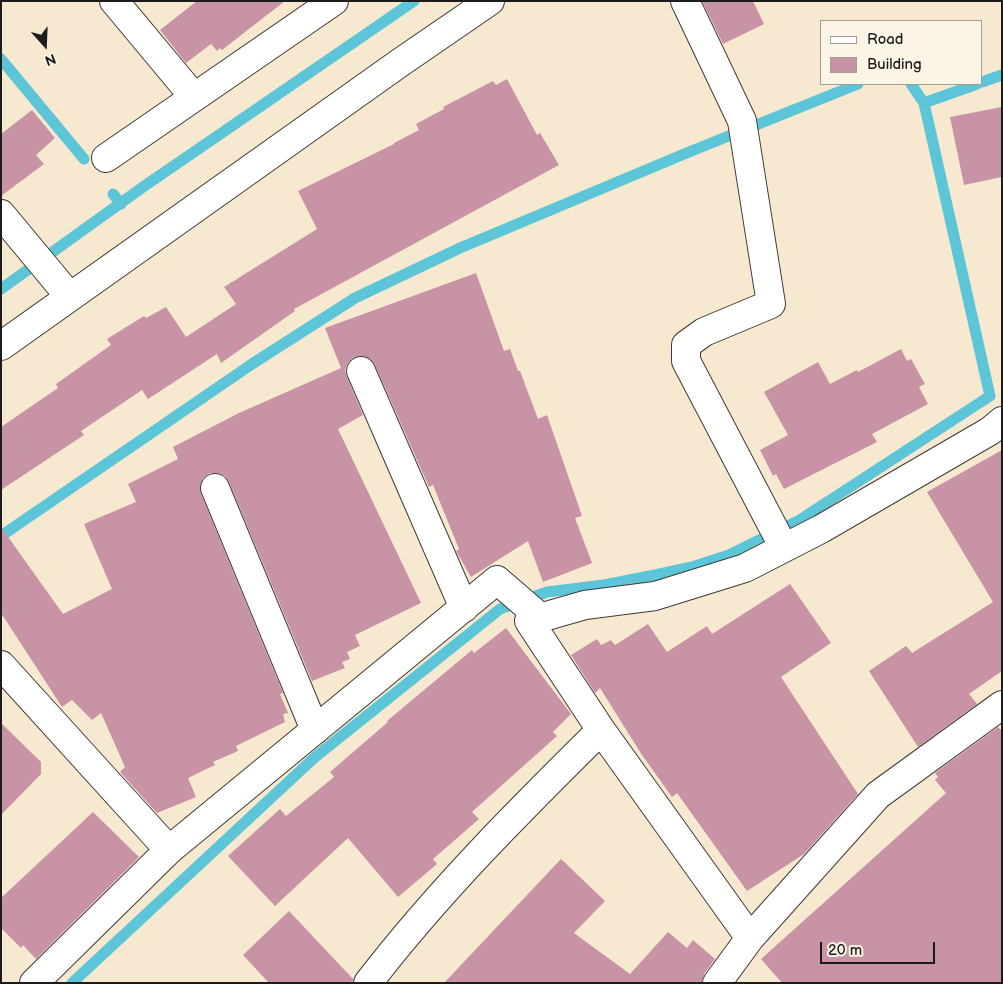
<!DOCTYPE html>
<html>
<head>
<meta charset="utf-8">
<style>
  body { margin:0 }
  #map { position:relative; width:1003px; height:984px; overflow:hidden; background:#f7e8d0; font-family:"Balsamiq Sans",sans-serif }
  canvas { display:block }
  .frame { position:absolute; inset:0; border:2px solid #1c1c1c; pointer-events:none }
  .legend { position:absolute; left:820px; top:20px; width:162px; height:65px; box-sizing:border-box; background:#fcf5e5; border:1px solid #a29e95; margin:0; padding:6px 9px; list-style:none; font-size:15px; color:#1c1c1c }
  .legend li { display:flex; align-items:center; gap:10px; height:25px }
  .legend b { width:25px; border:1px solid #a29e95 }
  .north { position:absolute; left:20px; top:20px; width:50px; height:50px; -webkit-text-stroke:4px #fcf5e5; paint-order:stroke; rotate:160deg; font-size:14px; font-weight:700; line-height:20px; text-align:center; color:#1c1c1c }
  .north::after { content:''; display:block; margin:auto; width:18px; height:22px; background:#1c1c1c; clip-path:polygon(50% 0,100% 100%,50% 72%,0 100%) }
  .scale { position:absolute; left:820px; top:942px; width:115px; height:22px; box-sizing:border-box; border:2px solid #1c1c1c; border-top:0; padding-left:6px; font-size:15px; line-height:18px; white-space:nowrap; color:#1c1c1c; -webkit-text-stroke:4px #fcf5e5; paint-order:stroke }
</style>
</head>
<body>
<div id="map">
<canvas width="1003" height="984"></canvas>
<div class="frame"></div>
<ul class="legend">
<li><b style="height:6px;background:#fff"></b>Road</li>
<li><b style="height:14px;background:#c993a6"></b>Building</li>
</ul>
<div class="north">N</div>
<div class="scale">20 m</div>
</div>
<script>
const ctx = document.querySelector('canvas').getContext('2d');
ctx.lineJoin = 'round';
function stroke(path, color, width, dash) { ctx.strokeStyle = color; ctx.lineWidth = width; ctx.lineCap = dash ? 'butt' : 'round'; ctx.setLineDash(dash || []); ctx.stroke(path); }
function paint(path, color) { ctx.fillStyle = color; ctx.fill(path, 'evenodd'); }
stroke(new Path2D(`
  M1,59l83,100
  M982,82l20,-7
  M911,84l13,19 53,-19
  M113,194l8,10
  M1,289l142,-102 271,-186
  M1,536l251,-172 103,-66 105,-50 229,-96 169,-68
  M72,983l242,-225 186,-149 47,-17 57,-7 51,-10 37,-8 37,-12 69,-34 192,-125 -66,-293`), '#5cc5d8', 11);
paint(new Path2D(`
  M197,1h88l-63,49 -2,-2 -3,3 -6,-7 -25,19 -26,-33z
  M702,1h51l11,23 -41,20z
  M507,79l30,56 3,-2 19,32 -265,144 1,2 -74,52 -4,-9 -69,45 -6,-9 -61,41 3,4 -83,55v-63l57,-39 -2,-4 55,-39 -4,-6 37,-23 2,2 20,-11 20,30 50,-33 -12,-17 93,-58 -19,-38 96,-47v-1l25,-13 -3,-6 28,-15 -1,-2 50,-26 3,4z
  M1002,107v70l-38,8 -14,-68z
  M32,110l23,28 -19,17 8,9 -43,32v-62z
  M476,273l28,78 6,-2 8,22h2l18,48 9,-4 35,101 -7,2 17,45 -49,19 -15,-41 -57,36 -15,-26 3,-2 -26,-64 -4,2 -54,-122 -4,-6 -8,-3 -9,1 -6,5 -3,8 2,7 16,38 -25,14 83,174 -66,32 5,11 -13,6 3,7 -8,3 3,6 -33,13 -83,-199 -4,-6 -7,-3h-8l-7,5 -3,7 1,9 82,199 -3,1 8,19 -5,1 2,8 -49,24 2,5 -25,11 2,3 -27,13 8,19 -39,16 -37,-41 5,-5 -24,-54 -9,7 -20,-20 -10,7 -61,-94v-86l62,87 49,-25 -28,-65 52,-22 -8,-18 50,-25 -5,-12 66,-34 102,-45 -16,-40z
  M901,349l6,12 4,-2 14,25 -6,3 9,17 -56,30 5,8 -93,47 -8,-15 -3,2 -13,-26 28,-15 -24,-43 54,-30 12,22 27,-14 1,2z
  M1002,450v221l-33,23 8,10 -59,43 -49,-76 37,-25 6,7 81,-51 -66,-110z
  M790,584l41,59 -50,34 77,117 -54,60 -57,37 -70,-98 -5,4 -30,-42 -42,-67 -5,5 -24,-38 26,-16 4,6 10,-5 4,5 33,-21 19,28 40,-26 5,8z
  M506,628l65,86 -18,18 4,4 -85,76 7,7 -46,40 4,5 -39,33 -50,-59 -73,68 -47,-50 52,-47 6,7 48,-39 -4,-5 58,-50 -1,-1 85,-71 2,3z
  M1,723l40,39v12l-40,41z
  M998,727l4,4v252h-220l-21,-24 185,-166 -11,-13 3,-3 -3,-4z
  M93,812l46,45 -103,102 -13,-14 -2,3 -20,-20v-30z
  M561,859l44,42 -31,32 56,41 38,-42 19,16 6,-8 22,19 -11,15 -2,9h-258z
  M289,911l64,68v4h-84l-26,-28z`), '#c993a6');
const minor = new Path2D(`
  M114,1l80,96
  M685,1l57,120 29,183 -67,28 -18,13v16l98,187
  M106,158l228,-157
  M1,214l69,83
  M1,346l400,-284 89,-61
  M361,371l103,237
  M215,488l100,242
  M1,665l168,185
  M750,938l-149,-208 -72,-109 56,-16 70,-9 90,-28 76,-39 169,-98 12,-10
  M34,983l135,-133 328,-270 44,38
  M368,983c70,-91 151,-172 233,-253
  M717,983l33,-45 128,-143 124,-90`);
stroke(minor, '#3d3b37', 30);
stroke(minor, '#fff', 28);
</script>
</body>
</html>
